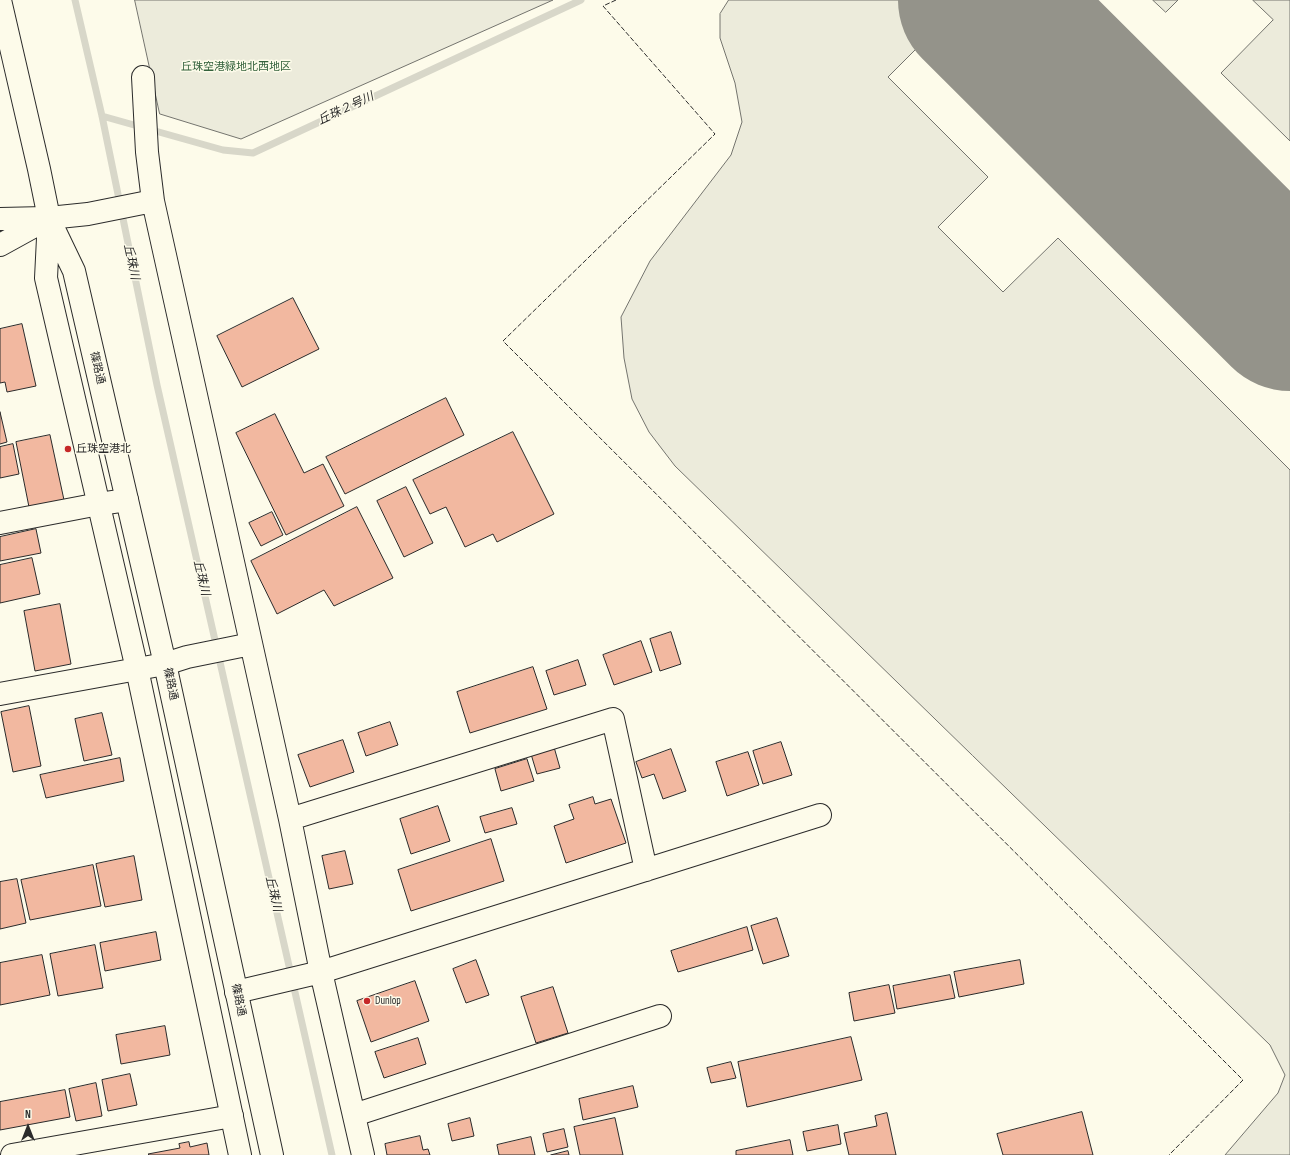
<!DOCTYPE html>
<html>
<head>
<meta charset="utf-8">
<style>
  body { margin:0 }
  #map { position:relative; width:1290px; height:1155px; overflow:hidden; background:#fdfbea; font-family:"Sofia Sans Condensed",sans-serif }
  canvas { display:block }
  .north { position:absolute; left:8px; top:1107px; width:40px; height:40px; -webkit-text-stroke:3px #fdfbea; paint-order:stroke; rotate:0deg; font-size:11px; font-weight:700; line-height:16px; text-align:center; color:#2b2b2b }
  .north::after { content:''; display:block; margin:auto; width:14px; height:18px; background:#2b2b2b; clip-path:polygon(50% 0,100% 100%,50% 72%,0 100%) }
</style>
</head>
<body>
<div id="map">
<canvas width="1290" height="1155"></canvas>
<div class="north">N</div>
</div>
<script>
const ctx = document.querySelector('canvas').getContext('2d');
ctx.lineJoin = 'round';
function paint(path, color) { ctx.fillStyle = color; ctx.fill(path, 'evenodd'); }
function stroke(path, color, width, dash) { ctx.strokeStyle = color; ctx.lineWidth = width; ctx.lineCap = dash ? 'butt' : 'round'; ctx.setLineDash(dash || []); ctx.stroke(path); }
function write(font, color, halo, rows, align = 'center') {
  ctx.font = font + ' "Sofia Sans Condensed","Noto Sans JP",sans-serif'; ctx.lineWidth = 3; ctx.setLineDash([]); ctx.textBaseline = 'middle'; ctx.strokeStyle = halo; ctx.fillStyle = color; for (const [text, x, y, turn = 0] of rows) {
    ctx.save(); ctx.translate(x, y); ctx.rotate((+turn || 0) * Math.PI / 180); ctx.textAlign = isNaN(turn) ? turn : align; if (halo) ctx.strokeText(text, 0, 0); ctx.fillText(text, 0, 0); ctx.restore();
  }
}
const green = new Path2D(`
  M135,0h418l-312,139 -81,-25z
  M729,0h236l-77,77 100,100 -50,50 65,65 55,-54 232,232v685h-65l53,-62 7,-18 -15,-30 -595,-579 -26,-34 -17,-33 -8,-41 -3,-41 29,-56 81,-106 11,-33 -7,-39 -15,-45v-24z
  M1153,0h25l-12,12z
  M1253,0h37v141l-69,-68 52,-53z`);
paint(green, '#ecebdb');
stroke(green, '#74746e', 1);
stroke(new Path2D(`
  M75,0l27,116 55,269 175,770
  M102,116l121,34 30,3 328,-153`), '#d8d7c9', 7);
stroke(new Path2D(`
  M981,0l309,308`), '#94938a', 166);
const building = new Path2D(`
  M293,298l26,51 -77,38 -25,-51z
  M22,324l14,62 -29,6 -2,-10 -5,1v-54z
  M446,398l18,37 -119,59 -19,-37z
  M0,412l7,30 -7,2z
  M275,414l29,59 19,-9 21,42 -58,29 -50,-102z
  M513,432l41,82 -57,28 -4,-8 -28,13 -19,-40 -16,7 -17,-34z
  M50,435l14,65 -35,7 -13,-65z
  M13,444l6,30 -19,4v-31z
  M406,487l27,56 -29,14 -27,-56z
  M357,507l36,71 -59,28 -10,-16 -47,24 -26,-53z
  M272,512l11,23 -22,11 -12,-23z
  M36,529l5,24 -41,8v-24z
  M32,558l8,36 -40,9v-38z
  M60,604l11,60 -36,7 -11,-60z
  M671,632l10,32 -21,7 -10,-32z
  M641,641l11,31 -38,13 -11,-30z
  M578,660l8,25 -32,10 -8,-24z
  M533,667l14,42 -77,24 -13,-41z
  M29,706l12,60 -28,6 -12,-60z
  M102,713l10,42 -28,6 -9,-42z
  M390,722l8,23 -32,11 -8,-23z
  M343,740l11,32 -44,15 -12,-32z
  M781,742l11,33 -29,9 -10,-33z
  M554,747l6,21 -23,6 -6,-20z
  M671,749l15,42 -23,8 -9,-25 -12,4 -6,-16z
  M748,752l11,33 -32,11 -11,-34z
  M120,758l4,23 -78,17 -6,-23z
  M527,759l7,22 -33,10 -6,-22z
  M593,797l2,7 16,-5 15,44 -60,20 -12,-37 20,-7 -5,-14z
  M438,806l12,35 -39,13 -11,-35z
  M512,808l5,16 -32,9 -5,-16z
  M491,839l13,42 -93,30 -13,-41z
  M345,851l8,33 -24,5 -7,-33z
  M134,856l8,44 -37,7 -9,-43z
  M93,865l8,41 -71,14 -9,-40z
  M17,879l9,44 -26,6v-47z
  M777,918l12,38 -26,8 -12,-38z
  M747,927l6,23 -75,22 -7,-21z
  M156,932l5,28 -56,11 -5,-28z
  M95,945l8,43 -45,8 -8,-42z
  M42,955l8,40 -50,10v-42z
  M476,960l13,35 -23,8 -13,-34z
  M1020,960l4,24 -65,13 -5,-25z
  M950,975l5,23 -58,11 -4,-23z
  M415,981l14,40 -58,21 -14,-41z
  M889,985l6,28 -41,8 -5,-28z
  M553,987l15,46 -32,10 -15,-46z
  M165,1026l5,29 -49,9 -5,-29z
  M851,1037l11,43 -115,27 -9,-45z
  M418,1038l8,26 -42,14 -9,-26z
  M731,1062l5,16 -25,5 -4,-15z
  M130,1074l7,31 -29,6 -6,-31z
  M96,1083l6,33 -26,5 -7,-32z
  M633,1086l5,21 -55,13 -4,-21z
  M65,1090l5,27 -70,13v-28z
  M1082,1112l11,43h-90l-6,-21z
  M887,1113l9,42h-47l-5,-22 33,-7 -2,-10z
  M470,1118l4,18 -22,5 -4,-17z
  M615,1118l8,37h-43l-6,-28z
  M838,1125l3,19 -34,7 -4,-19z
  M564,1129l4,18 -21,5 -4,-18z
  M420,1136l3,14 5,-1 2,6h-43l-2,-11z
  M531,1137l4,18h-36l-2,-10z
  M790,1140l3,15h-57v-4z
  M189,1142l1,5 17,-4 2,12h-60l-1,-1 32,-6 -1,-4z
  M568,1151l1,4h-18z`);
paint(building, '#f2b8a0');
stroke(building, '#2b2b2b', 1);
const street = new Path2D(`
  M143,77l4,75 6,49
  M49,218l39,-4 65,-13 137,618 31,153 42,183
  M0,523l99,-19 28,-4
  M0,694l165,-30 22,-7 64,-13
  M290,819l323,-100 33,151
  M236,992l85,-20 499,-157
  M354,1115l306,-99
  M12,1155l220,-39`);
const secondary = new Path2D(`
  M0,0l39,169 10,49 -3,60 91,391 103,486
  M0,219l45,-1
  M50,221l24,50 91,393 107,491
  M0,245l49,-27`);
stroke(street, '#2b2b2b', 24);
stroke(secondary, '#2b2b2b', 24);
stroke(street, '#fdfbea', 22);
stroke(secondary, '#fdfbea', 22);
stroke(new Path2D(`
  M616,0l-13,6 112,128 -212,207 740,739 -74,75`), '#2b2b2b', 1, [5, 2]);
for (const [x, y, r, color] of [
  [68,449,4,"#c62828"],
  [367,1001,4,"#c62828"]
]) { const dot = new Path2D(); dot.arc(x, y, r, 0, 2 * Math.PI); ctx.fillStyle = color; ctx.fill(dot); stroke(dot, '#fdfbea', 1.5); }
write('11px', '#34623c', '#fdfbea', [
  ["丘珠空港緑地北西地区",236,67]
]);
write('11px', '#2b2b2b', '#fdfbea', [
  ["篠路通",97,368,77],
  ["篠路通",170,684,78],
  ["篠路通",238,1000,78]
]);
write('11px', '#2b2b2b', '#fdfbea', [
  ["丘珠空港北",76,449],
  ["Dunlop",375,1001]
], 'left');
write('italic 12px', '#2b2b2b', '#fdfbea', [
  ["丘珠２号川",346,109,-25],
  ["丘珠川",131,262,78],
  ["丘珠川",201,578,77],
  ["丘珠川",273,894,77]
]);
</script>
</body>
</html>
